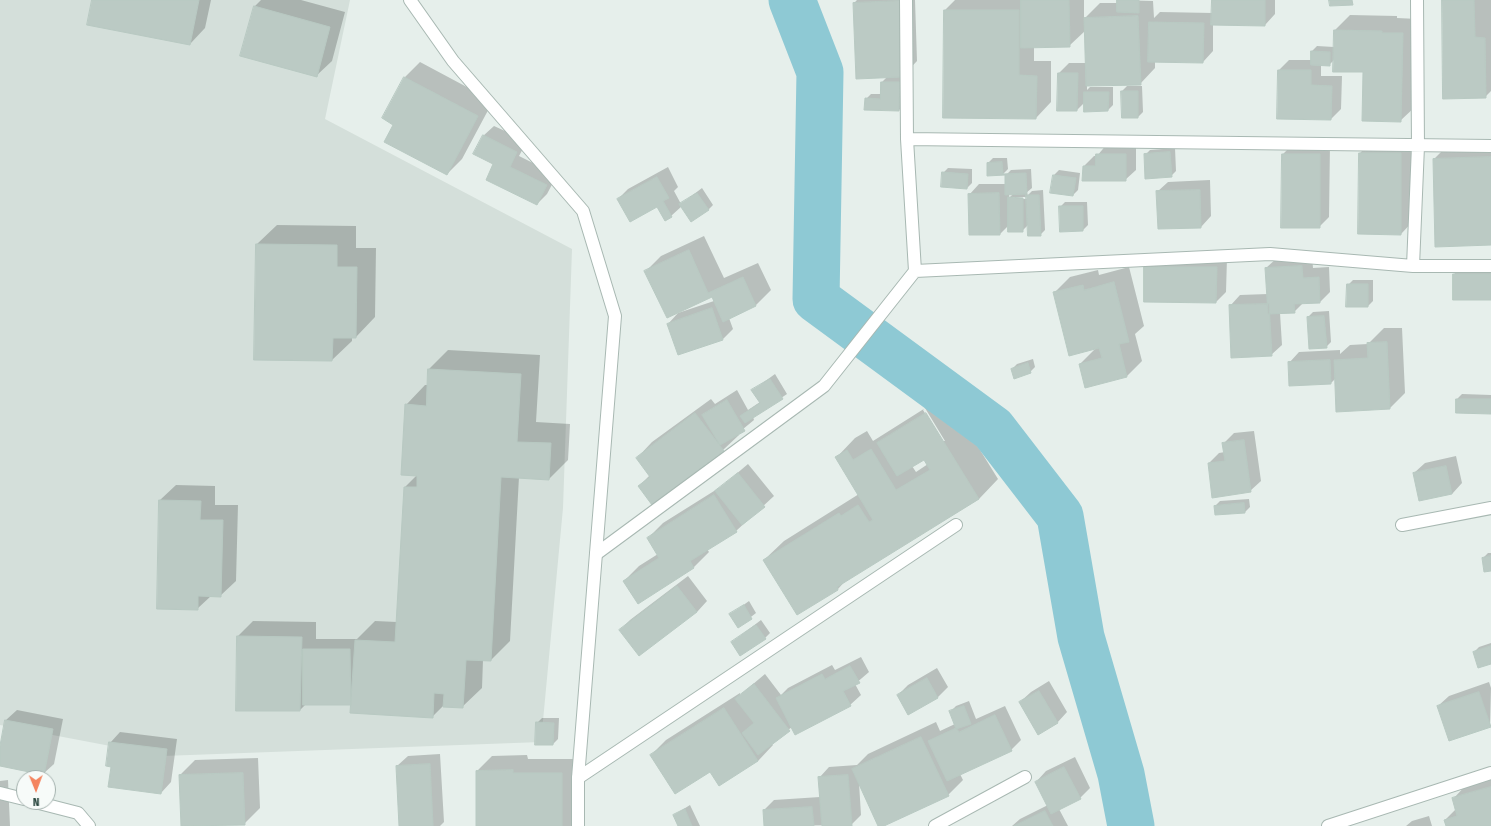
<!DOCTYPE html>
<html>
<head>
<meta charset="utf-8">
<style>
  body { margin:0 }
  #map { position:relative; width:1491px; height:826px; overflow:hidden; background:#e6efeb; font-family:"Fira Sans Condensed",sans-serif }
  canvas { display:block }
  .north { position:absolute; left:16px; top:770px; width:40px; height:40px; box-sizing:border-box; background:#f7fbf9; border:1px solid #a3b1ad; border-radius:50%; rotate:179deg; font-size:11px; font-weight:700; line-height:16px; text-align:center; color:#24423a }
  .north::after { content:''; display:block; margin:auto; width:14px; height:18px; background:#f4845f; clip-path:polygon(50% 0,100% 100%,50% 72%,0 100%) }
</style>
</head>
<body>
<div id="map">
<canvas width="1491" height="826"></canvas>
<div class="north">N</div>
</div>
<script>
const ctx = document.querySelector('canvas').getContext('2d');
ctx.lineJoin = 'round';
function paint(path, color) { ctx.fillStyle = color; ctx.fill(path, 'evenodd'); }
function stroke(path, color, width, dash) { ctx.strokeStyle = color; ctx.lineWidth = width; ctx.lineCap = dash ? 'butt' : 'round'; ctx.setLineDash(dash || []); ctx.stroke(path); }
paint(new Path2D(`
  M0,0h350l-25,119 247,130 -9,259 -22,234 -378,14 -163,-31z`), '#d4dfda');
paint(new Path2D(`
  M93,0h118l-6,28 -15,16z
  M261,0h40l44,12 -13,49 -16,15 -62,-69z
  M857,0h58l2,61 -16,17h4l-1,27 -5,5 -33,-11 5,-5h11v-12l5,-5 -33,-74z
  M955,0h129v19l16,-16h18v-3l35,1 1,17 6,-6 53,1v-13h62v14l-10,11 -52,-1v27l-10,11 -48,-1v7l-15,16 -53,1v5l3,-3h23v18l-5,5 -23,1v-9l-8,8 -19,-36 11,-11h17v-33l-17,16 -35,1v14h17v41l-15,16 -91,-108z
  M1443,0h48v91l-6,6z
  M1350,15l47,1v2l21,1 -2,87 -16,15 -36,-49 -30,-12 -5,5h-8v11h21l-1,33 -10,10 -52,-49 10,-10h23v-9l5,-5 17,1 1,-17z
  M420,62l73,39 -31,58 -15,15 -42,-97z
  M1127,86h15l1,26 -5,5 -16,-26z
  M494,126l33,15 -8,15 38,19 -10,19 -10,10 -42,-40 -12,-28z
  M1375,138h41v80l-15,16 -41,-81z
  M1491,143v101l-57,-85 15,-15z
  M1107,144h29v26l-11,10 -41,-14 10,-10h3z
  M1293,144h37l-1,73 -10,10h-37l1,-73z
  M1175,148l1,23 -5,5 -26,-21 5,-5z
  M993,158h14l1,11 -5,5 -15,-11z
  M668,167l10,20 -4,4 7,13 21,-16 11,17 -5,5 -26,-4 -11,10 -13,-10 -40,-7 10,-10z
  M948,168l24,1v14l-5,5 -24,-15z
  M1031,169l1,19 -6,5 2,2 4,-4 11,-1 2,40 -5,5 -12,-10 -6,6 -13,-6 -9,9 -31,-39 10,-11h27v-9l5,-5zM1009,193h5l-5,5zM1013,197h15v2h-15z
  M1059,170l21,3 -2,17 -5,5 -19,-20z
  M1210,180l1,36 -10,11 -42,1 -2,-36 11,-10z
  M1065,202h22l1,23 -5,5 -23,-23z
  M277,225l79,1v22h20l-1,69 -19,20h-4v4l-20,19 -77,-1 2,-115z
  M704,236l20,42 34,-15 13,27 -15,15 -27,13 4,11 -10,10 -55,-15 10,-11 36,-12 -2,-5 -66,-25 15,-15z
  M1312,256l1,12 16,-1 1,25 -10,10 -17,1 -9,9 -14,1 2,32 -11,10 -41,-49 10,-11 28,-1 -2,-26 11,-10z
  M1156,257l71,1 -1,34 -10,10 -71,-1v-34z
  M1465,264h26v35l-37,-25z
  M1129,267l15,59 -9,8 7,27 -15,15 -42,10 -5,-22 16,-16 -42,-55 16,-16 28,-7 1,5z
  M1353,280h20v21l-5,5h-21l1,-21z
  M1329,311l2,31 -5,5 -18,-30 5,-5z
  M1384,328h18l3,65 -15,15 -54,-30 -5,5 -42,-20 10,-11 41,-2v4l10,-9 18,-1z
  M448,350l92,5 -4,67 34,2 -2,36 -19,19 -30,-2 -9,164 -19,19h-8l-1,28 -20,19 -17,-3 -13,13 -80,-15 -46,2 -6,6h-63l1,-74 15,-15 63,1v17h41l18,-18 22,1 8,-135 12,-12 -11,-70 19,-20h3l1,-16z
  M1033,359l2,8 -5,5 -18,-3 5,-5z
  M775,374l12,20 -34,23 1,3 -17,14 2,1 -16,15 -84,36 11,-11 -13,-17 15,-16 59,-43 4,5 22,-14 11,20 12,-8 -7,-12z
  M1462,394l29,1v18l-34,-14z
  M946,395l52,84 -19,20 -132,80 -9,10 -41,24 -33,-53 20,-19 75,-47 -23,-36 19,-20 12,-7 6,10zM925,408l20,33h-3l-19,-31zM924,458l4,6 -12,8 -4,-6z
  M1254,431l7,50 -11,10 -41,-28 10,-10 6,-1 -2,-8 11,-11z
  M1456,456l6,27 -10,11 -38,-21 11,-10z
  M748,464l26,32 -38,35 -29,18 2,3 -15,15 -56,36 -14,-22 15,-15 19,-12 -10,-16 15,-15 59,-37z
  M176,485l39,1v19h23l-2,76 -16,15h-9l-14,13 -37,-109z
  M1249,499l1,8 -5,5 -30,-6 5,-5z
  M1488,553h3v17l-8,-12z
  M688,576l19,25 -10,11 -77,18 10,-10z
  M749,601l7,12 -18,14 -7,-13z
  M761,620l9,13 -5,5 -33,4z
  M1491,643v20l-17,-11 5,-5z
  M861,657l8,15 -14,12 6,11 -11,10 -58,22 -21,16 2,2 -15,16 -48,9 -59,-15 15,-15 74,-47v2l25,-21 16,21 7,-7 44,-23 3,5z
  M937,668l11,19 -10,10 -30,17 -10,-19 10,-10z
  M1049,681l18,31 -10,11 -37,-21 11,-10z
  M1489,682l2,6 -1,38 -52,-20 11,-10z
  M969,701l7,18 29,-13 16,34 -10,10 -51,24 3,6 -15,15 -68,31 -21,-43 2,32 -10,10 -86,1 -1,-16 10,-10 46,-3 -1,-19 10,-11 28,-2 11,-11 68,-32 4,9 15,-7 -4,-13 5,-5z
  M17,710l46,9 -9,45 -11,10 -43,-9v-14l6,-31z
  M542,718h17l-1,21 -5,5 -16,-21z
  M120,732l57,7 -6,43 -10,11 -49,-27 -2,-23z
  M440,754l4,68 -4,4h-40l-3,-60 11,-10z
  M527,755l1,4h49l-1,67h-99v-55l15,-15z
  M1075,757l15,31 -10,10 -21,11 9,17h-56l8,-7 28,-14 -12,-23 10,-11z
  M258,758l2,50 -16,16 -62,2 -2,-51 15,-15z
  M1491,777v49h-44l-2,-6 11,-11 -3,-10 15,-16z
  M8,780l2,46h-10v-45z
  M690,805l10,21h-21l-5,-11z
  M1429,816l3,10h-26l6,-5z`), '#0003');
stroke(new Path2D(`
  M792,0l28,72 -4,227 177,130 67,87 21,121 40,137 10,52`), '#8ec9d4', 47);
const building = new Path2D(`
  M92,0h107l-9,45 -103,-20z
  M1021,0h48l1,47 -49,1z
  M1117,0h22v13l-22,-1z
  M1212,0h53v26l-54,-1z
  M1329,0h23l1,5 -23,1z
  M1442,0h32l1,37 10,1 1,60 -43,1z
  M900,1l2,76 -46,2 -3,-76z
  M254,6l76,21 -13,50 -77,-21z
  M944,10h75v65l18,1 -1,43 -93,-1z
  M1138,16l3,69 -55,1 -2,-68z
  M1149,22l55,1 -1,40 -55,-1z
  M1334,30l48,1v2h21l-2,89 -39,-1 1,-49h-30z
  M1311,51l19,1v14l-19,-1z
  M1278,70h33v15l21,1 -1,34 -54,-1z
  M1058,73h20l-1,38h-20z
  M404,77l74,39 -31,59 -63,-33 9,-17 -11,-7z
  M881,82h19l-1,29 -35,-1 1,-12 15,1z
  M1121,91h17v27h-16z
  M1084,92h25l-1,19 -24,1z
  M483,135l34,17 -7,15 37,18 -10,20 -51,-25 7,-16 -20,-10z
  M1170,152l2,25 -27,2 -1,-25z
  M1359,153h42v82l-43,-1z
  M1096,154h30v27h-44l1,-15h12z
  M1282,154h38v74h-39z
  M1491,157v88l-56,2 -2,-88z
  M1002,162l1,12 23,-1 1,21 -22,1v-20l-18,1v-13z
  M942,172l26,2 -1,15 -26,-2z
  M1053,175l23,3 -3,18 -23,-3z
  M657,177l12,21 -6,3 9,16 -7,4 -8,-14 -27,15 -13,-23z
  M1200,190l1,38 -43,1 -2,-38z
  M697,193l12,17 -18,12 -12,-18z
  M999,193l1,42h-31l-1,-41z
  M1026,195h13l2,41h-13z
  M1008,197l15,1v34h-15z
  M1059,206h24v25l-23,1z
  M256,244l81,1v22h20l-1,71h-23l-1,23 -78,-1z
  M689,250l19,43 35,-16 13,29 -33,16 -11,-25 -45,21 -23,-47z
  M1302,266l1,12 16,-1 1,26 -26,1 1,9 -27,1 -3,-46z
  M1144,267h73l-1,36 -72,-1z
  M1453,274h38v26h-38z
  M1114,282l15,60 -10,2 8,33 -42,11 -6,-24 23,-6 -3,-10 -30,8 -16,-64 30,-7 1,5z
  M1347,284h21v23h-22z
  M1269,304l3,52 -41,2 -2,-53z
  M712,308l11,32 -45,15 -11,-31z
  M1324,316l3,32 -18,1 -2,-32z
  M1387,342l3,67 -54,3 -2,-52 34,-2 -1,-15z
  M1330,360l1,24 -42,2 -1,-24z
  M1028,363l3,10 -17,6 -3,-10z
  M428,369l93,5 -4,68 34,1 -2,37 -48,-3 -10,184 -25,-1 -3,48 -20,-1 1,-13 -10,-1 -1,25 -83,-5 5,-73 40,2 9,-155h13v-11l-16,-1 4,-71 21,2z
  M770,379l13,20 -38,24 -5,-7 20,-13 -9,-13z
  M1456,399h35v15l-35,-1z
  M727,400l18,31 -25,14 -18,-30z
  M695,413l29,38 -72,54 -14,-19 12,-9 -14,-19z
  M926,413l53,86 -142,88 1,3 -41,25 -34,-55 76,-47 2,3 17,-11 11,17 4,-2 -38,-63 12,-7 6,10 18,-11 25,41 34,-20 -6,-10 -27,16 -20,-33z
  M1244,440l7,52 -39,6 -4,-35 17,-2 -3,-18z
  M1446,466l6,28 -33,7 -6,-28z
  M738,473l27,34 -23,18 -27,-34z
  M714,495l23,37 -47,29 4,7 -56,36 -15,-23 36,-23 -12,-20z
  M159,500l42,1 -1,19h23l-2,77 -23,-1v14l-41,-1z
  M1244,503l1,10 -30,2 -1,-9z
  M1491,556v15l-7,1 -2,-14z
  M677,586l20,26 -58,44 -20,-26z
  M744,605l8,14 -14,9 -9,-14z
  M756,625l10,14 -26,17 -9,-14z
  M237,636l65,1 -2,74h-64z
  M1491,646v18l-13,4 -5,-16z
  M303,649h47l1,56h-48z
  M850,666l10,17 -17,8 8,15 -56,29 -19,-37 46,-24 3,5z
  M927,678l11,20 -30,17 -11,-20z
  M754,684l36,47 -32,24 -16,-22 12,-10 -19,-24z
  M1039,691l19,32 -20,12 -19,-33z
  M1479,692l12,35 -42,14 -12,-35z
  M964,706l7,18 -15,5 -7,-18z
  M724,708l34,53 -39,25 -9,-14 -35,22 -25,-39z
  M995,715l17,36 -65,30 -19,-40 28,-13 3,4z
  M5,720l48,9 -9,46 -44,-9v-20z
  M536,722l18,1 -1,22h-18z
  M921,737l28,59 -65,30h-6l-26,-57z
  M109,742l58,7 -6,45 -53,-7 3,-20 -5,-1z
  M430,764l3,62h-34l-3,-60z
  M1064,767l17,32 -30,15 -16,-32z
  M513,770v3h49v53h-86v-55z
  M243,773l2,52 -64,1 -2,-51z
  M848,775l4,51h-30l-4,-49z
  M1491,787v39h-45l-2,-6 13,-4 -5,-18z
  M812,807l2,19h-50l-1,-16z
  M685,809l7,17h-14l-5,-11z
  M1045,811l8,15h-39z`);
paint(building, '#bbcac4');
stroke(building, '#b8c9c2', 1);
const minor = new Path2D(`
  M906,0l1,139 8,132 355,-17 143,12h78
  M907,139l584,7
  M1413,266l5,-120 -1,-146
  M1402,525l89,-17
  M596,554l228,-168 91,-115
  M578,778l378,-253
  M0,793l24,6
  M35,802l43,11 11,13
  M935,826l90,-49
  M1328,826l163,-53`);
const tertiary = new Path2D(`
  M410,0l43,61 130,150 32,105 -37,462v48`);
stroke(minor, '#a8b8b2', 14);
stroke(tertiary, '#a8b8b2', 14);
stroke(minor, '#fff', 12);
stroke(tertiary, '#fff', 12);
</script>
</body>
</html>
